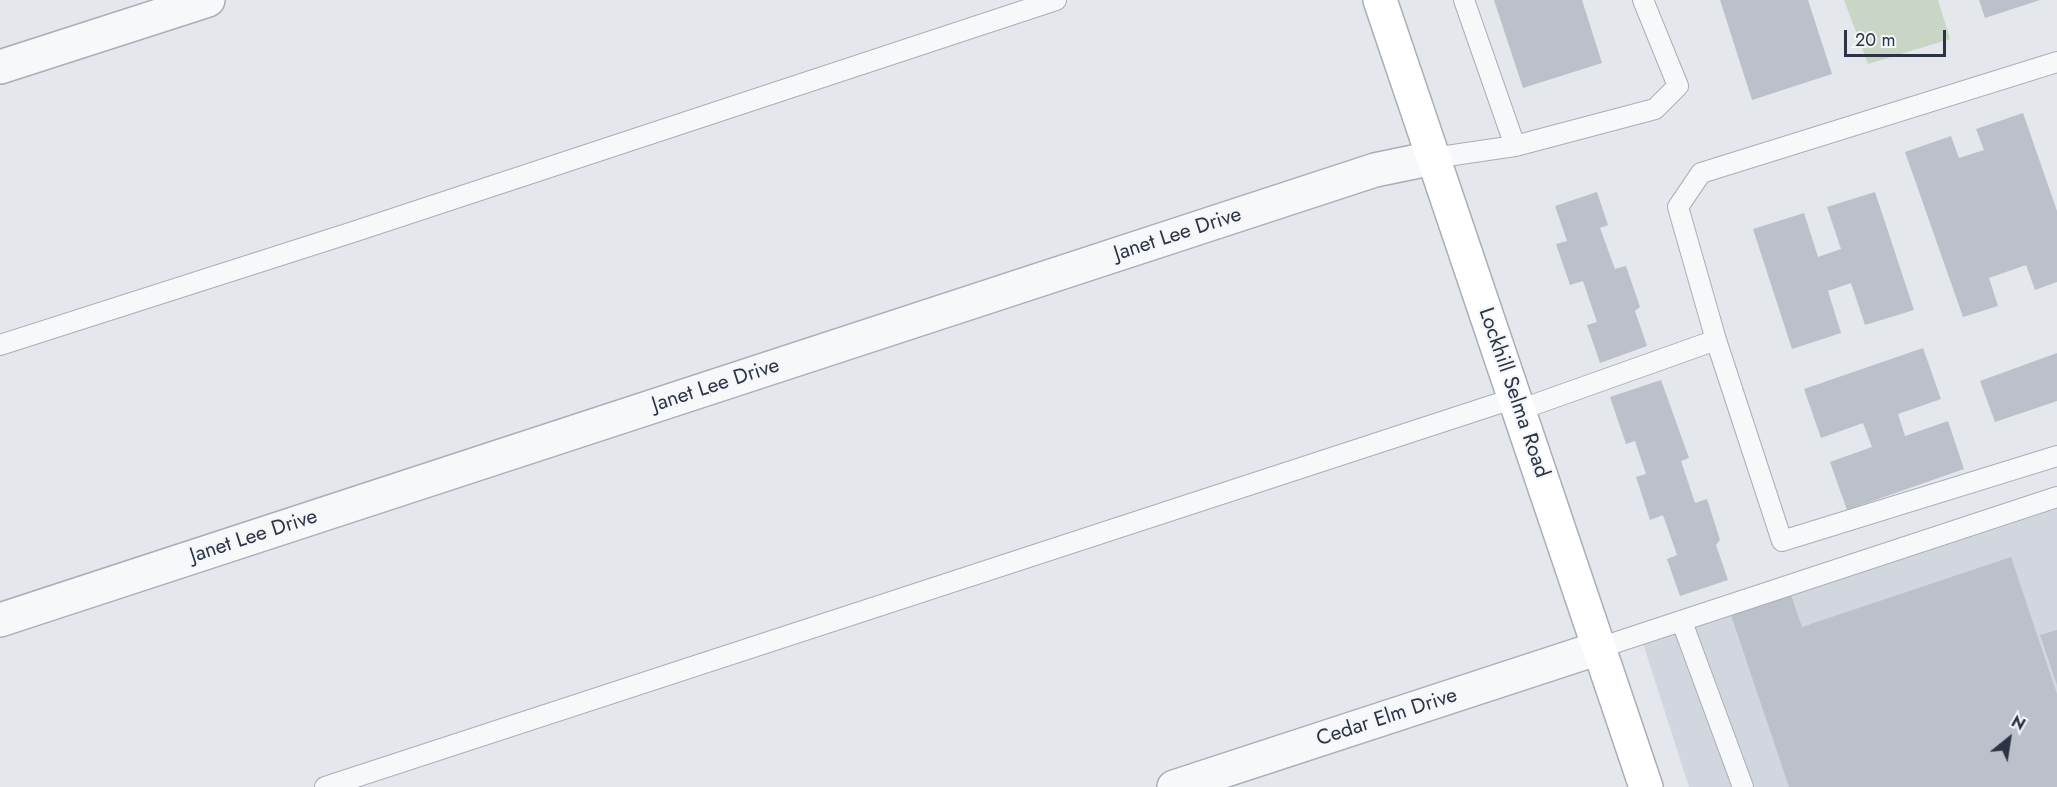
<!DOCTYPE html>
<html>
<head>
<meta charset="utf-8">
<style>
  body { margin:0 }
  #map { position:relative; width:2057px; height:787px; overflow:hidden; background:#e4e7ec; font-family:Jost,sans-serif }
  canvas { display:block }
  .north { position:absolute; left:1979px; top:709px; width:60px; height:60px; -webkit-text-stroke:4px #f4f6f9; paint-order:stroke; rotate:30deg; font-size:16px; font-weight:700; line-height:24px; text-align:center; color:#2b3445 }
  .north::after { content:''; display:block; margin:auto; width:21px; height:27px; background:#2b3445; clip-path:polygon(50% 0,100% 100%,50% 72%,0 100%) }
  .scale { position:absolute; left:1844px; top:30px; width:102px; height:27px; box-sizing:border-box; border:3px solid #2b3445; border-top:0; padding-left:8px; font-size:18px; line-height:21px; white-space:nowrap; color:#2b3445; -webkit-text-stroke:4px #f4f6f9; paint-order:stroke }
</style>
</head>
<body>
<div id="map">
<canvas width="2057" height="787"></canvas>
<div class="north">N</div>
<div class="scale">20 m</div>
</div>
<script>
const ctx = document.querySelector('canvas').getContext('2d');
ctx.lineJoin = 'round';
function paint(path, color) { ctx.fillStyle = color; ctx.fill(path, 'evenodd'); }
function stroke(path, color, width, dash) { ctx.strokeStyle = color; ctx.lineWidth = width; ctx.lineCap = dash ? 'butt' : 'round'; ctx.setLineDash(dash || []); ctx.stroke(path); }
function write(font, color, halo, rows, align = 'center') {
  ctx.font = font + ' Jost,sans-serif'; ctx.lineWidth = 4.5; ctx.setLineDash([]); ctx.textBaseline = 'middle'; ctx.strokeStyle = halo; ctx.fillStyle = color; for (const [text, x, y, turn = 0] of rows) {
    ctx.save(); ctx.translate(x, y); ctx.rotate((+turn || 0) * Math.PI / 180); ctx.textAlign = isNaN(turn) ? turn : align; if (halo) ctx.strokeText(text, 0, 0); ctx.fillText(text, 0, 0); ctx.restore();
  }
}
paint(new Path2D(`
  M2057,486v301h-368l-49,-153z`), '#d2d6de');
paint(new Path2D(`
  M1844,0h94l12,39 -82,25z`), '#c9d6c5');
paint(new Path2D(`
  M1494,0h88l20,63 -79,25z
  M1720,0h88l24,74 -80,26z
  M1979,0h61l-55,18z
  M2023,113l34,98v71l-22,8 -9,-25 -37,13 9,28 -35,11 -58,-165 46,-16 8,22 25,-8 -8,-21z
  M1597,192l11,33 -8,3 15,41 11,-3 14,41 -5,4 12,35 -47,17 -13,-38 10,-3 -14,-41 -13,4 -14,-41 11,-3 -12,-35z
  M1875,192l39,118 -49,15 -14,-42 -23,8 13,42 -49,16 -39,-120 51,-16 14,44 23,-8 -14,-42z
  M1923,348l18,51 -43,15 7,22 43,-15 16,48 -117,41 -17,-48 42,-15 -9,-24 -42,15 -17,-49z
  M2057,353v48l-62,21 -15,-41z
  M1661,380l28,78 -8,3 14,42 12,-4 13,41 -4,5 12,35 -48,16 -13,-37 10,-4 -14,-40 -13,5 -14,-43 10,-3 -11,-33 -9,3 -16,-47z
  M2011,557l46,137v93h-268l-58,-172 60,-20 11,32z
  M2057,630v55l-17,-50z`), '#bbc0ca');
const service = new Path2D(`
  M1464,0l51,146
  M1433,158l82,-12 140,-37 23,-23 -35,-86
  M1716,340l66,201 275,-85
  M0,345l353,-113 703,-232
  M1519,410l197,-70 -38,-133 23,-34 356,-111
  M1682,622l61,165
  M1599,648l458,-151
  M325,787l1190,-389`);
const minor = new Path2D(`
  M0,620l1375,-450 58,-12
  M1174,787l425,-139`);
const tertiary = new Path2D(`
  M0,67l208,-67`);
const secondary = new Path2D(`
  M1380,0l266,787`);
stroke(service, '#a9aeb7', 22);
stroke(minor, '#a9aeb7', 36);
stroke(tertiary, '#a9aeb7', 36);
stroke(secondary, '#a9aeb7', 36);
stroke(service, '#f7f8fa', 20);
stroke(minor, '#f7f8fa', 33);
stroke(tertiary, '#f7f8fa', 33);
stroke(secondary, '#fff', 33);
write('21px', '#2b3445', '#f4f6f9', [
  ["Janet Lee Drive",1178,235,-18],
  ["Janet Lee Drive",716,386,-18],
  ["Lockhill Selma Road",1513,393,71],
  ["Janet Lee Drive",254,537,-18],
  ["Cedar Elm Drive",1387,718,-18]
]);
</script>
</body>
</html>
